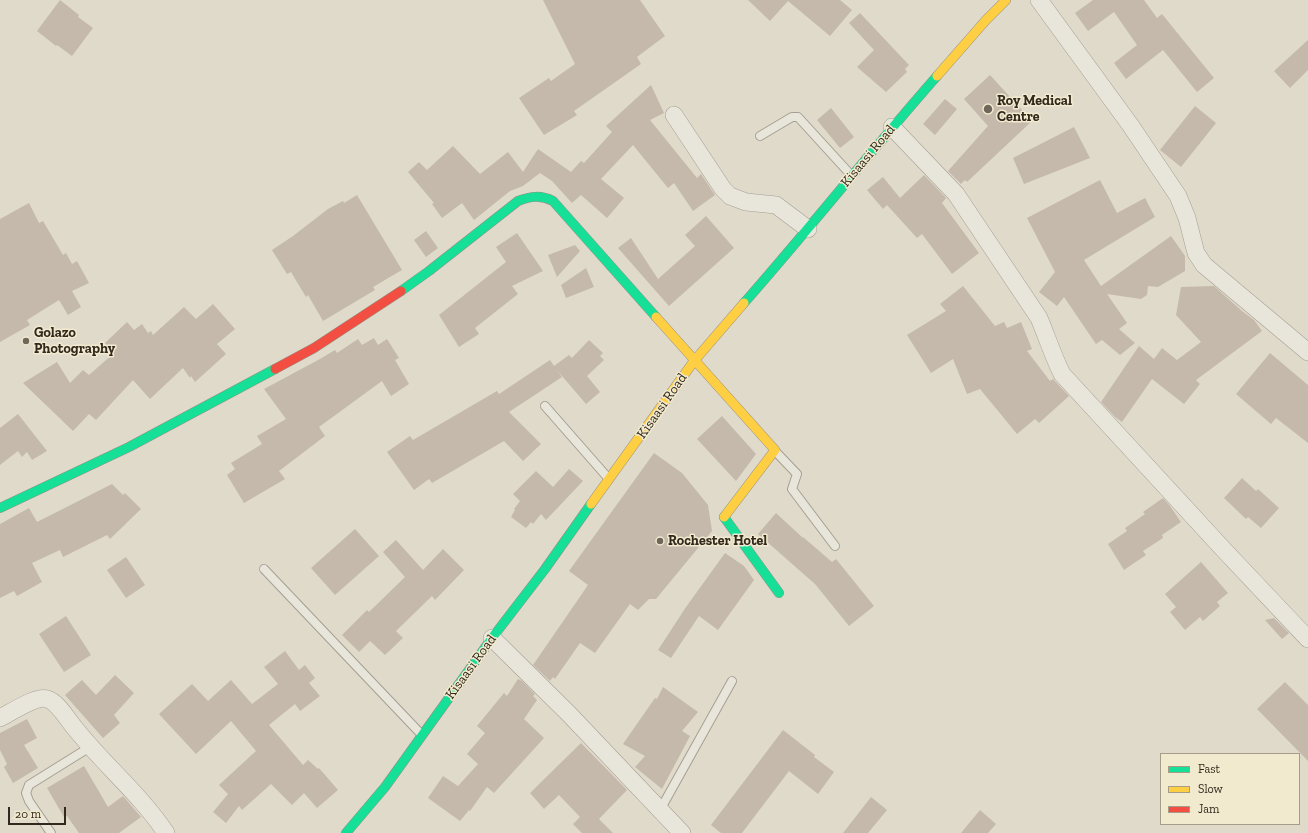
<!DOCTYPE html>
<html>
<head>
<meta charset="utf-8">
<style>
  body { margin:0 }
  #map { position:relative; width:1308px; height:833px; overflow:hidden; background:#e0daca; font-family:"Zilla Slab",serif }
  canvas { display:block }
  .legend { position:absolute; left:1160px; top:753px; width:140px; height:72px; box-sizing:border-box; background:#f2eacf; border:1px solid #a69c88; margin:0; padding:5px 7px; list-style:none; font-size:12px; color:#33281d }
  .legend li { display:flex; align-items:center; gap:8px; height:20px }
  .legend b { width:20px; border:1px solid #a69c88 }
  .scale { position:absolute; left:8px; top:807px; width:58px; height:18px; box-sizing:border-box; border:2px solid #33281d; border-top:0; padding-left:5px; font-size:12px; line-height:14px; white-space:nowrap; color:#33281d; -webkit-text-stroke:3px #f2eacf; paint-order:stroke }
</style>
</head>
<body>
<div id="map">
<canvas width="1308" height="833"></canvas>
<ul class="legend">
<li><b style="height:5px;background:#16e098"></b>Fast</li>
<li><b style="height:5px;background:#ffcf43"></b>Slow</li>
<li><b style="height:5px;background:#f24e42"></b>Jam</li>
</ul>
<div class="scale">20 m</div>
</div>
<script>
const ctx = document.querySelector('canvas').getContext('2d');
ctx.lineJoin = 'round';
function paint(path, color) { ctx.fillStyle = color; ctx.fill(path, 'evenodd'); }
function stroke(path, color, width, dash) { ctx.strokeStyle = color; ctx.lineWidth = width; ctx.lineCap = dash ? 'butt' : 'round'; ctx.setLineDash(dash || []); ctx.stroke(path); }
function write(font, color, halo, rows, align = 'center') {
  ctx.font = font + ' "Zilla Slab",serif'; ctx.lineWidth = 3; ctx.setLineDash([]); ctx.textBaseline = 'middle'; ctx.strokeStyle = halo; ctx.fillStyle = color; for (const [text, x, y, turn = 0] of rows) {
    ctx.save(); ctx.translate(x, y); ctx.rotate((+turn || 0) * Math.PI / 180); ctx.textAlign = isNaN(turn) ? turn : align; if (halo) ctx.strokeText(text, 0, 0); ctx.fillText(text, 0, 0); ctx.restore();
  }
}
paint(new Path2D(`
  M60,0l19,15 -1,2 15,11 -21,28 -15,-11 -1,1 -19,-15z
  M543,0h97l25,36 -28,21 4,7 -67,47 3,4 -33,20 -25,-37 30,-20 2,3 24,-17z
  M748,0h92l12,10 -22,26 -42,-35 -18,20z
  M1093,0h51l13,18 5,-4 52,64 -17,14 -34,-42 -37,29 -12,-16 23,-18 -23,-33 -26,19 -13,-18z
  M860,13l49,52 -4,4 2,3 -21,20 -29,-25 17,-17 -25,-27z
  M1308,40v30l-18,18 -16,-17z
  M990,75l42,46 -65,61 -2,-2 -4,4 -13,-13 40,-45 -24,-27z
  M651,85l13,28 -14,7 47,58 4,-4 14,21 -22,16 -19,-28 -6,5 -35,-43 -32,34 23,19 -17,20 -26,-23 -9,8 -20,-22 -12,-8 -17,13 -13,5 -36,29 -12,-17 -20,15 -10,-14 2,-1 -26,-31 11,-10 8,8 26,-24 27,28 28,-22 15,20 15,-23 33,23 10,-11 3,2 28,-31 -6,-6z
  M945,99l12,10 -22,26 -12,-11z
  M1195,106l21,17 -35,44 -21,-17z
  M831,108l23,29 -14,11 -23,-28z
  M1074,127l16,31 -66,26 -11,-26z
  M924,175l22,23 -4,5 37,50 -27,21 -30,-40 -5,4 -30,-33 -4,4 -16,-19 16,-13 17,21z
  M1100,180l17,33 28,-15 10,19 -71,43 17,26 70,-50 14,20v15l-27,16 -10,-1 -1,9 -6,4 -34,-5 20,29 -8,6 16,14 -15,12 -18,-15 -6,4 -32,-47 -7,9 -18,-14 16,-20 -28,-54z
  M357,195l45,75 -29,17 2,3 -52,31 -15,-26 -2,2 -15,-25 -4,2 -15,-24 21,-14 35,-27 15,-8 1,2z
  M29,203l10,20 4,-2 20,34 3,-2 6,11 5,-3 12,22 -17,8 9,16 -13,8 -9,-15 -32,20 3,5 -30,17v-123z
  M706,216l28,32 -65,58 -51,-58 13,-10 27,41 37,-33 -10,-11z
  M426,231l12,17 -12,9 -12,-17z
  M517,233l26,38 -31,15 6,8 -43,34 4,6 -20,13 -20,-32 67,-53 -10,-15z
  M575,245l5,6 -23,26 -9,-22z
  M586,268l8,19 -28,11 -5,-13z
  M963,286l32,40 9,-4 3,6 14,-6 11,27 -5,2 23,30 3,-2 16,17 -30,27 -4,-4 -18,15 -37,-45 -13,5 -14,-35 -22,14 -24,-38 39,-24 -6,-7z
  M1214,286l28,25 12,9 8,11 -66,49 4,4 -16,20 -32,-25 -30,43 -7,-5 -14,-15 38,-56 15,13 8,-11 15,12 24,-18 -25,-27 5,-28z
  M213,304l22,25 -18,15 9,10 -31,28 -4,-6 -1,2 -7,-10 -33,31 -17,-19 -37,40 -7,-6 -16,17 -50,-48 34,-21 13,21 13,-13 6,5 25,-22 -9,-10 22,-21 7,8 8,-6 6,9 3,-2 2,4 31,-28 12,12z
  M374,338l4,7 9,-6 12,19 -4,2 14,24 -18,12 -9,-15 -63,46 6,9 -46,35 6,8 -41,24 -17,-28 8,-6 -4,-6 31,-19 -5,-8 29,-17 -22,-30 56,-30 15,-9 2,3 21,-14 4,6z
  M589,340l14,13 -3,3 4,4 -17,16 13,16 -14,12 -30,-35 6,8 -53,35 32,32 -18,17 -19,-20 -72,42 -3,-4 -15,11 -27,-38 23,-16 3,4 84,-49 2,3 51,-34 4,6 15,-11 3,3z
  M1270,353l38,32v58l-32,-25 -5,6 -35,-30z
  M18,414l29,37 -15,9 -5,-8 -5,5 -4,-6 -18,14v-37z
  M722,416l34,38 -20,27 -39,-42z
  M654,453l28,20 26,32 4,26 -56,68h-7l-11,11 -8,-6 -35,49 -15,-10 -25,36 -2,-2 -3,4 -17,-16 55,-80 -19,-14z
  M569,469l14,12 -37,39 -5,-6 -8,10 -2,-2 -5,6 -15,-11 4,-7 -1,-1 6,-8 -7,-7 23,-23 17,16z
  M1242,478l14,13 2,-2 21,19 -18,20 -13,-11 -2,2 -22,-21z
  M112,484l11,11 2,-2 16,16 -31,30 -3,-4 -44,22 -3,-7 -28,13 10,19 -25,14 -3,-5 -14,7v-74l29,-16 8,14z
  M1163,498l7,8 11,16 -19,13 1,3 -20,13 3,4 -22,15 -16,-26 19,-13 -2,-3 20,-14 -2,-2z
  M776,513l27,25v-1l29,25 4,-3 38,47 -25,20 -34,-42 -57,-50z
  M355,529l24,27 -44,39 -24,-27z
  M396,540l27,30 20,-21 21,21 -29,30 -3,-4 -36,35 7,7 -18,17 -15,-14 -11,11 -17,-17 25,-25 2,2 36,-35 -22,-25z
  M725,553l19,13 10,14 -36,50 -19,-14 -28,42 -13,-8 28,-43z
  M126,557l19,28 -19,13 -19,-28z
  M1201,562l27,31 -11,9 3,4 -17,15 -3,-4 -15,13 -15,-18 6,-5 -11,-13z
  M66,616l25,39 -27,17 -25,-38z
  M1274,618l15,15 -7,6 -17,-19z
  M285,651l14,19 6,-5 10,13 -6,5 11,13 -20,15 -5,-7 -26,21 34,40 5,-5 10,9 1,-1 19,22 -21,18 -13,-15 -12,12 -21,-21 -29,26 -3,-4 -13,17 -13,-11 15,-18 -9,-9 37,-34 -25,-30 -35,33 -37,-40 33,-30 16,17 23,-21 21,24 26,-20 -14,-17z
  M115,675l19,18 -20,22 6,8 -17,15 -38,-43 17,-15 14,15z
  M518,679l4,2 13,13 -2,2 4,4 -13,19 20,19 -50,55 -7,-6 -17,24 -1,-1 -9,11 -32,-23 15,-22 15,10 20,-22 -11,-10 18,-21 -8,-7 27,-33 3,3z
  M1285,682l23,23v56l-51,-52z
  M663,687l35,25 -16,19 8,5 -28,53 -27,-22 10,-11 -22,-12 32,-46 2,1z
  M27,719l10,19 -13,7 14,23 -25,15 -9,-16 3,-3 -7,-14v-17z
  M783,730l32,25 -1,2 20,15 -16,22 -29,-23 -47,62h-21l-10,-8z
  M581,743l46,47 -28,29 14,14h-31l-9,-9 7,-7 -21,-22 -15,14 -14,-16z
  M84,766l24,41 15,-11 18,21 -22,16h-40l-12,-17 -3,1 -17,-29z
  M871,797l16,13 -19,23h-25z
  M980,810l16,14 -8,9h-27z`), '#c4b9ab');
const lane = new Path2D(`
  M760,136l32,-19h6l53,58
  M545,406l64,73
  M775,451l22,23 -5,15 43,57
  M264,569l157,165
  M660,810l72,-129
  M51,833l-22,-32 -3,-8 3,-8 61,-38`);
const street = new Path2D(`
  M1039,0l92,126 47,70 9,22 9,35 8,12 104,87
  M674,115l49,74 7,7 16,6 30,3 32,24
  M892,127l64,67 83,124c8,19 14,38 23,56l162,176 84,89
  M492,638l77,76 113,119
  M0,718c10,-5 37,-23 47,-19 11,3 20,20 27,28 29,37 66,67 92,106`);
const fast = new Path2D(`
  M401,291l28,-20 89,-70c13,-5 23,-6 35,0l103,116
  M744,303c66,-75 127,-152 193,-227
  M0,508l129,-61 146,-78
  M724,517l55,76
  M346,833l39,-46 107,-149 53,-69 46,-65`);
const slow = new Path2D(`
  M937,76l49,-56 20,-20
  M656,317l119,133 -51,67
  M591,504l103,-143 50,-58`);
const jam = new Path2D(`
  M275,369l39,-21 87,-57`);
stroke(lane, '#a59f93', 10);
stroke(street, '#a59f93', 18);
stroke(fast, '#958f84', 10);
stroke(slow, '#958f84', 10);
stroke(jam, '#958f84', 10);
stroke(lane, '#e8e5db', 8);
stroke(street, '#e8e5db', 17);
stroke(fast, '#16e098', 9);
stroke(slow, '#ffcf43', 9);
stroke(jam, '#f24e42', 9);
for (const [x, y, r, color] of [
  [988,109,5,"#70665a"],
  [26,341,4,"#70665a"],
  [660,541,4,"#70665a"]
]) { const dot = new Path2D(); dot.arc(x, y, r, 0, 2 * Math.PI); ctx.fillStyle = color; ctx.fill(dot); stroke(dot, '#f2eacf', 1.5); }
write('bold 14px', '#33281d', '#f2eacf', [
  ["Roy Medical",997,101],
  ["Centre",997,117],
  ["Golazo",34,333],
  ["Photography",34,349],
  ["Rochester Hotel",668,541]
], 'left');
write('14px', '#33281d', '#f2eacf', [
  ["Kisaasi Road",868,156,-50],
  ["Kisaasi Road",662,406,-55],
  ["Kisaasi Road",471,667,-54]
]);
</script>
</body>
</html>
